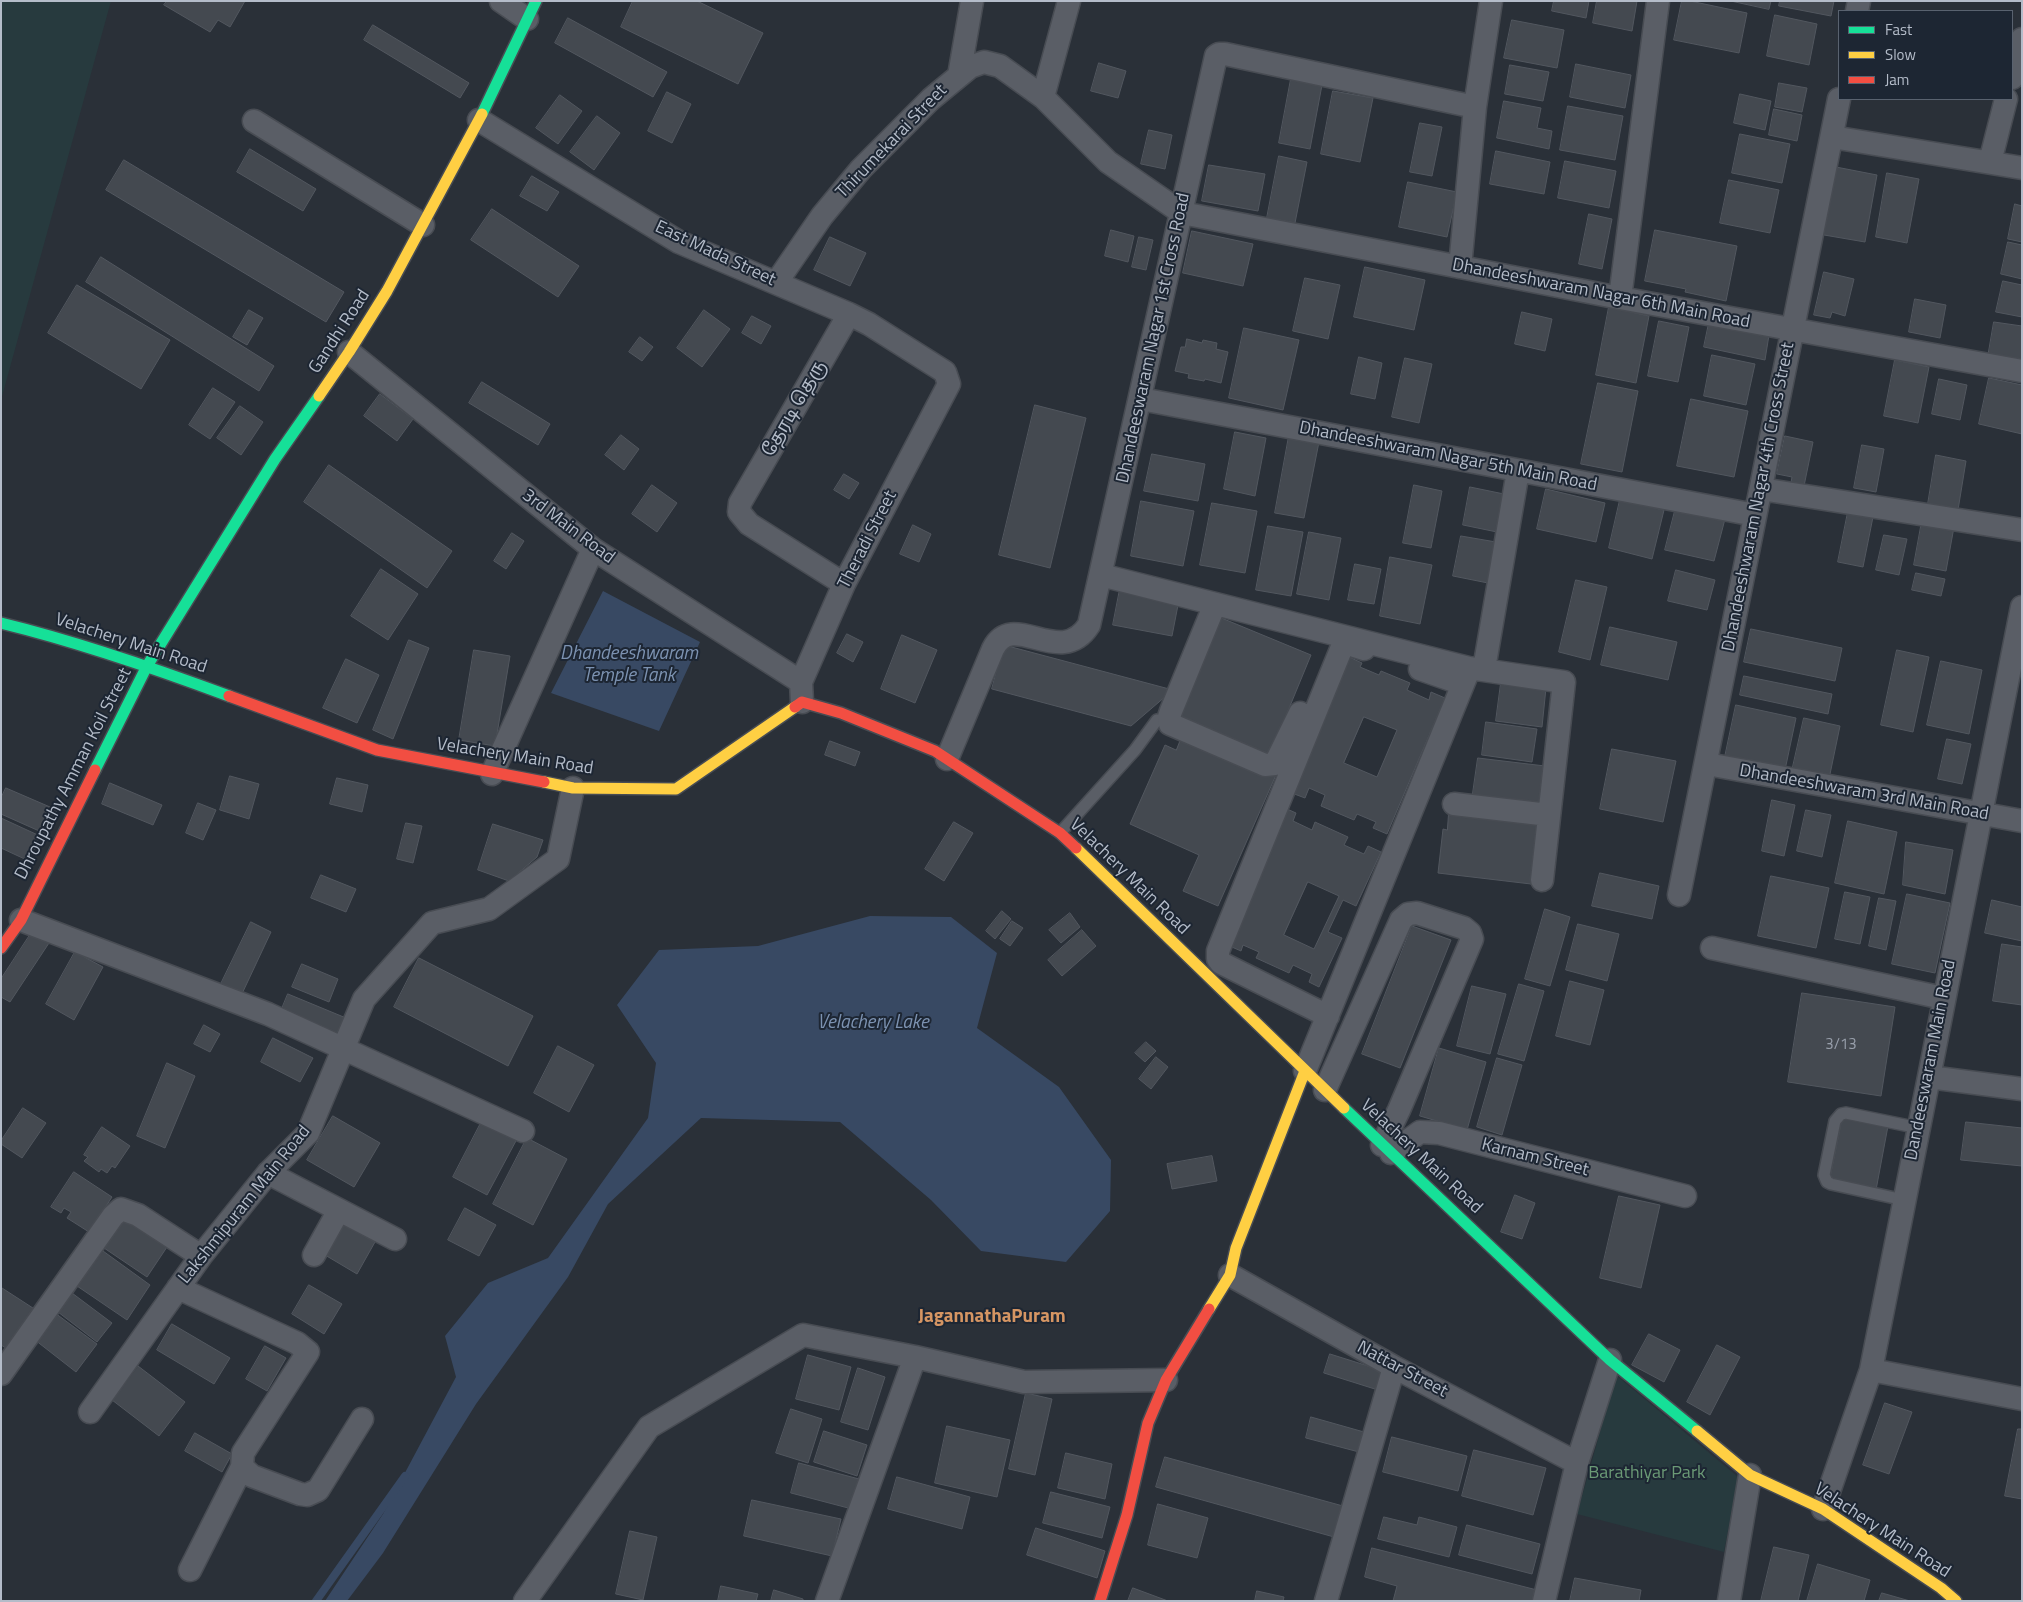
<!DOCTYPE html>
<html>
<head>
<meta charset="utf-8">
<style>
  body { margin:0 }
  #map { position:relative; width:2023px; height:1602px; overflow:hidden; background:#2a3038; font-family:"Titillium Web",sans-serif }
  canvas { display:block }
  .frame { position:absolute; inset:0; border:2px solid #b4bcc9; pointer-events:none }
  .legend { position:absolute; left:1838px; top:10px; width:175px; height:90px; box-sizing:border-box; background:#1d2633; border:1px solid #59626f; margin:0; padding:6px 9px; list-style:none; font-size:15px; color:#b4bcc9 }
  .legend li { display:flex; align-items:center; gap:10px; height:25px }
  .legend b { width:25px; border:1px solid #59626f }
</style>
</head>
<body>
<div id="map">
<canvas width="2023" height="1602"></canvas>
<div class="frame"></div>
<ul class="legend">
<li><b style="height:6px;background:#16e098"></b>Fast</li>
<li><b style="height:6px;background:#ffcf43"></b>Slow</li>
<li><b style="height:6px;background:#f24e42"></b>Jam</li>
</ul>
</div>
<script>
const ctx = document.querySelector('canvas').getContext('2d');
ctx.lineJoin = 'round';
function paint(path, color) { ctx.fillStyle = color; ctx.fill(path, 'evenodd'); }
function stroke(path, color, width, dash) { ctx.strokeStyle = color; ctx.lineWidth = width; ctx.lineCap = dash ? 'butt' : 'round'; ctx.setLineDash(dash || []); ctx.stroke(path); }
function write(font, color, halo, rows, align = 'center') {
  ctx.font = font + ' "Titillium Web","Noto Sans Tamil",sans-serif'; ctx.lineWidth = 4; ctx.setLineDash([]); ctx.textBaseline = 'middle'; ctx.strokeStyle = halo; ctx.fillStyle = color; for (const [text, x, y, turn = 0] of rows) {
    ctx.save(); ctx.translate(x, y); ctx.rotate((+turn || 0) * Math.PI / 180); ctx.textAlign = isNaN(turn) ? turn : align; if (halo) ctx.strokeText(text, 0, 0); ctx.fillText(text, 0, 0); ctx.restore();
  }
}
paint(new Path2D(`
  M1,1h110l-110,399z
  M1616,1375l122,102 -14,75 -147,-38z`), '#273a3e');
paint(new Path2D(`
  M603,591l97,51 -41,89 -108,-38z
  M870,916l81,1 46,36 -20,75 82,59 52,73 -1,51 -44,51 -85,-11 -50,-51 -91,-78 -139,-4 -93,86 -40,73 -92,127 -93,149 -36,48h-22l58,-87 73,-137 -11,-41 43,-53 60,-25 100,-140 8,-55 -39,-58 42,-55 99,-4z`), '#384963');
stroke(new Path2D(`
  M316,1601l89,-125`), '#384963', 8);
const building = new Path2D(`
  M167,1h78l-15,26 -12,-7 -8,12 -46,-27z
  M633,1h64l66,32 -25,51 -117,-57z
  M1554,1h35l-3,17 -34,-7z
  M1597,1h40l-5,30 -39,-8z
  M1682,1h8l57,12 -8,40 -65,-13z
  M1731,1h40l-2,8z
  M1780,1h54l-3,15 -52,-10z
  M1775,15l42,9 -8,41 -42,-9z
  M568,18l99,54 -14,25 -98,-54z
  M1512,20l52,10 -7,38 -53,-10z
  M373,25l96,58 -9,15 -96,-58z
  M1099,63l27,8 -8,27 -27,-7z
  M1576,64l55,11 -6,33 -55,-11z
  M1510,65l39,7 -6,29 -38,-7z
  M1291,79l31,6 -12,64 -31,-6z
  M1779,83l28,5 -5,24 -27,-5z
  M1333,91l40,7 -13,64 -39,-8z
  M667,92l24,12 -19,39 -24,-12z
  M1740,94l31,7 -6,29 -31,-7z
  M560,95l22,16 -24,33 -22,-16z
  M1504,101l37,7 -4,20 15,3 -3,18 -52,-11z
  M1568,106l55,10 -8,44 -55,-10z
  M1774,109l28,6 -5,26 -28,-6z
  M597,116l23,17 -26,37 -24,-18z
  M1420,123l22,4 -10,49 -22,-4z
  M1149,130l23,5 -7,34 -24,-5z
  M1740,134l50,10 -8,39 -50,-10z
  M250,149l66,40 -13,22 -66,-39z
  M1496,151l54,11 -6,32 -54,-10z
  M1279,156l28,6 -12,61 -28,-5z
  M124,160l220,132 -18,30 -220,-132z
  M1565,161l51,10 -7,37 -51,-10z
  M1209,165l56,9 -7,37 -56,-10z
  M1836,167l41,8 -12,67 -41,-7z
  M1887,173l32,6 -12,64 -31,-6z
  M532,176l27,16 -12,19 -27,-15z
  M1729,180l50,10 -9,43 -50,-10z
  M1408,182l49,10 -10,45 -48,-10z
  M2015,204l7,2v36l-14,-3z
  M492,209l87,57 -21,31 -87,-57z
  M1589,214l23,5 -10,50 -23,-5z
  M1111,230l23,6 -6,26 -23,-6z
  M1655,230l82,16 -11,55 -41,-9 1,-3 -41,-8z
  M1192,231l61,13 -10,42 -60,-13z
  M830,237l36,16 -16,33 -36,-16z
  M1139,237l14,3 -7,30 -14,-3z
  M2008,242l14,3v34l-21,-5z
  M101,257l173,109 -15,25 -173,-109z
  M1365,267l60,13 -11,50 -60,-13z
  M1824,272l30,7 -9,37 -13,-4 -2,6 -16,-3z
  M1305,278l35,7 -12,54 -35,-8z
  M2003,281l19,4v32l-26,-5z
  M77,285l93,55 -29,49 -93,-56z
  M1915,299l31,6 -6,33 -31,-6z
  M1609,307l40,9 -13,67 -40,-8z
  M249,310l14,8 -16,27 -14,-8z
  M704,310l26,19 -28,38 -25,-19z
  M1522,312l30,7 -7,32 -30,-7z
  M752,316l19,10 -10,18 -19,-11z
  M1659,321l30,6 -11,55 -30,-6z
  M1994,322l28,4v37l-34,-6z
  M1709,323l60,12 -4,25 -61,-13z
  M1244,328l55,12 -16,70 -54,-12z
  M640,337l13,10 -11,14 -13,-9z
  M1187,339l15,4 1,-3 14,3 -1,6 12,3 -7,31 -16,-4 -1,2 -16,-3 1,-4 -14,-3 6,-24h4z
  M1712,355l43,9 -9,41 -42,-9z
  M1359,357l23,6 -7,36 -24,-5z
  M1405,358l27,6 -13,59 -27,-6z
  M1895,360l34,7 -11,56 -34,-7z
  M1989,378l33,7v49l-43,-10z
  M1939,379l28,6 -7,35 -28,-6z
  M482,382l68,42 -12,21 -69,-42z
  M1598,383l40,8 -16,81 -41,-8z
  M213,388l22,14 -25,37 -21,-14z
  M380,394l33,25 -16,22 -33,-25z
  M1691,399l57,12 -14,66 -57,-11z
  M1035,405l51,13 -36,150 -51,-13z
  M240,406l23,16 -22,33 -24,-17z
  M1235,432l31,6 -11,58 -31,-7z
  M621,435l18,14 -15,21 -19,-15z
  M1289,436l30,6 -15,76 -29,-5z
  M1785,436l28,6 -10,49 -13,-3 2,-11 -15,-3z
  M1862,445l22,4 -8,43 -22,-4z
  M1152,454l53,10 -7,37 -54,-10z
  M1936,455l30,6 -8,49 -30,-6z
  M329,465l123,86 -25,37 -123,-86z
  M844,474l15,9 -10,16 -15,-9z
  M652,485l25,18 -20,29 -25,-18z
  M1414,485l28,6 -11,57 -28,-5z
  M1470,487l34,7 -7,38 -34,-7z
  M1546,489l59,14 -9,39 -59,-13z
  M1620,500l44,10 -12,49 -43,-11z
  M1141,501l53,10 -11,55 -52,-10z
  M1212,503l45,8 -12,62 -45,-8z
  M1676,507l49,12 -11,42 -49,-11z
  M1849,507l25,5 -11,55 -25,-5z
  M1922,521l32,6 -8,44 -32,-6z
  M913,525l18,9 -12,28 -19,-8z
  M1268,526l35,6 -12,64 -35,-6z
  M1309,532l32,6 -12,62 -32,-6z
  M512,533l12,8 -18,28 -12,-8z
  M1884,535l23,4 -8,36 -23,-5z
  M1461,536l35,6 -8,41 -35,-7z
  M1390,557l42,8 -12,59 -40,-8z
  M1355,564l26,5 -7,35 -26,-4z
  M381,569l37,25 -30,46 -37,-24z
  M1676,570l39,10 -8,30 -39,-9z
  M1916,573l29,6 -4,17 -29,-6z
  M1576,580l31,7 -17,73 -31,-8z
  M1120,589l59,11 -7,36 -59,-11z
  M1219,617l92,38 -42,102 -92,-37z
  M1610,627l67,15 -9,38 -67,-15z
  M1751,629l91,19 -7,33 -91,-19z
  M847,634l16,8 -10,20 -16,-9z
  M902,635l35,15 -22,53 -34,-14z
  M409,640l20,8 -36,91 -20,-9z
  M1004,645l169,45 -42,36 -139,-37z
  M474,650l36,6 -15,90 -36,-6z
  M1897,650l32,7 -16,75 -32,-7z
  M1347,656l15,7 -2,4 19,8 2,-4 29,12 -3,7 22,10 2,-8 14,6 -58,136 -14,-6 3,-6 -19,-8 -3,6 -33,-14 4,-11 -16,-7 -4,10 -16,-6zM1364,717l33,13 -20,47 -33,-14z
  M346,659l33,16 -22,48 -34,-15z
  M1941,661l41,9 -13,64 -42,-9z
  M1744,676l88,18 -4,20 -88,-19z
  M1501,683l45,5 -4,39 -46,-6z
  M1736,705l60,13 -11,52 -60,-13z
  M1804,718l36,8 -11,53 -37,-8z
  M1486,722l51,7 -5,33 -50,-7z
  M1183,734l93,41 -58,131 -35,-15 16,-36 -69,-31 35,-79 11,5z
  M1947,739l24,5 -9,40 -24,-5z
  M830,741l30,11 -5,14 -30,-11z
  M1612,749l64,12 -13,61 -63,-13z
  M1478,758l67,8 -5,42 -68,-8z
  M230,776l29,8 -10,35 -29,-9z
  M337,778l31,7 -6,27 -32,-8z
  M110,783l52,22 -9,20 -51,-21z
  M6,788l51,22 -11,24 -45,-20v-16z
  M1772,800l23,5 -11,51 -22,-5z
  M198,803l18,7 -13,30 -17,-7z
  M1287,809l9,4 -3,8 19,9 3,-8 33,15 -4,8 20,9 4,-8 13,6 -25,54 -13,-6 -15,32 14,6 -23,49 -10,-5 3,-8 -19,-9 -4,8 -33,-15 3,-6 -16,-7 -2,6 -16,-7zM1308,882l31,14 -25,53 -30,-14z
  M1806,810l25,5 -9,42 -25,-6z
  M1449,813l89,10 -7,61 -93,-11 5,-44 4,1z
  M1,818l39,18 -11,25 -28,-13z
  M1848,821l49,11 -13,62 -49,-11z
  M954,822l19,11 -29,48 -19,-12z
  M406,823l16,3 -9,37 -16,-4z
  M493,824l50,16 -6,17 -28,24 -31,-11z
  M1906,842l47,8 -8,44 -42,-9z
  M1600,873l59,13 -7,33 -60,-13z
  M321,875l35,14 -10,23 -35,-14z
  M1771,876l58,12 -13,60 -58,-12z
  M1845,892l25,5 -10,47 -25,-5z
  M1907,894l43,9 -15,70 -43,-9z
  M1879,898l17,3 -10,49 -17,-4z
  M1992,900l30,7v34l-37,-8z
  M1545,909l25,8 -20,69 -25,-7z
  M1002,911l9,8 -16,20 -9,-8z
  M1070,913l10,14 -19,16 -12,-13z
  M1012,921l11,7 -13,18 -10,-7z
  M251,922l20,10 -31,66 -21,-10z
  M1578,924l41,10 -12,47 -41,-11z
  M1412,926l39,14 -51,128 -38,-14z
  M1082,930l14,16 -34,30 -14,-16z
  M32,932l17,11 -39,59 -9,-5v-18z
  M2002,944l20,3v58l-29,-4z
  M75,952l28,15 -29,53 -28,-16z
  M419,958l114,58 -25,50 -114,-59z
  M302,964l36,15 -9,23 -37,-15z
  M1570,981l34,9 -14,55 -34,-9z
  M1519,984l25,7 -20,70 -26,-7z
  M1472,986l34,8 -16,60 -33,-8z
  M1802,993l93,14 -14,89 -93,-14z
  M288,994l58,24 -7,17 -58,-24z
  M204,1025l16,9 -10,18 -16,-8z
  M273,1038l40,20 -13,24 -39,-20z
  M1146,1042l10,9 -11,11 -10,-9z
  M558,1046l36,19 -25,47 -35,-19z
  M1439,1048l47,14 -19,68 -47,-14z
  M1156,1057l12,10 -17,22 -12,-10z
  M1497,1058l25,7 -20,70 -25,-8z
  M167,1063l28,13 -30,72 -28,-12z
  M23,1108l23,15 -24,35 -21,-14v-3z
  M333,1116l47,27 -26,44 -47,-27z
  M1843,1117l45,9 -12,64 -46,-9z
  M482,1121l35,18 -30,56 -34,-18z
  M1966,1122l56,6v38l-61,-6z
  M102,1127l28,19 -15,22 -3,-2 -5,7 -6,-4 -2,3 -15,-11 4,-4 -4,-2z
  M527,1138l40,21 -34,66 -40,-21z
  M1212,1156l5,25 -45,8 -5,-25z
  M74,1172l38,25 -23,35 -22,-14 4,-6 -7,-4 -3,5 -10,-6z
  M1515,1195l20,8 -13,36 -21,-7z
  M1619,1196l41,9 -19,83 -41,-10z
  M465,1208l31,17 -17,31 -31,-16z
  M124,1218l43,29 -20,30 -43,-29z
  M343,1224l32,18 -18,32 -32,-19z
  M103,1251l47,34 -23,35 -50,-34z
  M309,1285l33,19 -18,30 -32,-20z
  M2,1288l34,22 -27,40 -8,-5z
  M72,1293l40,30 -15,19 -39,-30z
  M55,1313l42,31 -21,28 -41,-32z
  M172,1324l58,34 -16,26 -57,-34z
  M1649,1334l31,16 -16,32 -32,-17z
  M1717,1345l23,12 -30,58 -23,-13z
  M265,1346l21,12 -19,33 -21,-12z
  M1330,1354l54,17 -6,19 -54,-17z
  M808,1355l43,12 -12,43 -43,-11z
  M138,1366l47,36 -26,34 -47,-36z
  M858,1368l27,9 -17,53 -27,-8z
  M1026,1393l26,6 -17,76 -26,-6z
  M1885,1403l27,9 -23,62 -26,-9z
  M791,1409l31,10 -14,44 -32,-10z
  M1311,1417l53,15 -5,20 -53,-14z
  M947,1426l63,14 -13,57 -62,-14z
  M2018,1429h4v70l-17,-3z
  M824,1431l43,14 -10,31 -43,-14z
  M195,1433l37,21 -10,18 -37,-21z
  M1392,1437l75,19 -9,35 -75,-19z
  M1474,1450l72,18 -13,47 -71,-19z
  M1066,1453l46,11 -7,35 -47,-11z
  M1165,1457l178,49 -9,31 -178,-50z
  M799,1463l60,16 -7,30 -61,-16z
  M897,1477l73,20 -8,32 -74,-20z
  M1051,1492l59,15 -8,31 -59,-15z
  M752,1500l89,19 -9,37 -88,-20z
  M1158,1504l50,14 -11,40 -49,-13z
  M1384,1517l33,8 2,-8 38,10 -8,30 -71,-18z
  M1467,1525l73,19 -8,30 -73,-19z
  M1036,1528l69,23 -8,27 -70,-23z
  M630,1531l27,6 -14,63 -27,-6z
  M1774,1547l35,8 -11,46h-37z
  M1372,1548l165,42 -2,11h-142l4,-15 -32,-9z
  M1818,1564l52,16 -6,21h-57z
  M1575,1578l66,12 -2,11h-69z
  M721,1586l37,8 -2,7h-38z
  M1133,1588l35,13h-40z
  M774,1590l29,9v2h-32z
  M1257,1591l27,6 -1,4h-28z
  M1882,1593l28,8h-31z`);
paint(building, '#444950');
stroke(building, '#52575f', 1);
const lane = new Path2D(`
  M1060,833l75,-83 22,-30
  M1904,1200l-73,-16 -4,-2 -3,-7 11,-54 6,-7 5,-1 73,15`);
const street = new Path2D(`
  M501,1l26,18
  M1857,11l2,-10
  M959,76l13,-75
  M2012,78l10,-39
  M1043,97l26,-96
  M479,120l200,122 170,72 20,10 76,48 4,12 -105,200 -43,98 1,20
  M254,121l169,104
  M1832,137l190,31
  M1990,162l16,-63
  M1460,267l15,-160 16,-106
  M776,283l46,-67 39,-47 70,-70 39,-32 14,-5 16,4 43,31 65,65 74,51 438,85 402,73
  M1620,298l38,-297
  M349,352l244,197 208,133
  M1141,399l614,116
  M1761,489l261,41
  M1101,575l368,93 95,14 -22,198
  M844,584l-95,-60 -10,-12 1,-9 109,-189
  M1215,604l-44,107 -2,6 1,7 95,41 10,-1 25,-51
  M1420,669l43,15
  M1484,669l34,-198
  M947,759l46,-110c20,-41 67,21 96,-24l127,-569 3,-2h6l250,53
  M1707,764l315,57
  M492,774l101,-225
  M1454,804l95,11
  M1679,895l160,-796
  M21,920l247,94 255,117
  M1712,948l231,50
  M1328,1016l-107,-53 -3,-4v-8l124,-304 6,-3 16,5
  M1305,1071l163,-399
  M1929,1077l93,12
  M1325,1090l76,-170 7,-6 9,-1 47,15 6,5 2,6 -73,171 -17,35
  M1391,1153l29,-21 19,1 246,63
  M268,1173l127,66
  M314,1255l25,-45
  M1230,1275l164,92 183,96
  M178,1288l119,55 11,9 -65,101 -1,14 10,9 48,18 7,1 11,-5 44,-71
  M1871,1370l151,29
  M1,1374l112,-158 8,-7 17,6 63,41
  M90,1412l111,-156 67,-83 40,-40 56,-134 68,-76 57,-14 69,-50 15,-71
  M1823,1509l48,-139 151,-763
  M190,1570l52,-103
  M525,1601l124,-174 154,-92 112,22 109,25 142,-2
  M827,1601l88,-244
  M1326,1601l68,-234
  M1544,1601l33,-138 33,-103
  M1729,1601l21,-126`);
const fast = new Path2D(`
  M482,114l54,-113
  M1,623c78,19 153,45 228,73
  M95,770l52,-104 128,-207 44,-63
  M1344,1108l266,252 87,71`);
const slow = new Path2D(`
  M319,396l30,-44 38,-61 95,-177
  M544,782l29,6 103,1 119,-82
  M1076,848l268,260
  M1209,1309l21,-34 6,-27 69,-177
  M1697,1431l53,44 73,34 118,79 15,13`);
const jam = new Path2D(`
  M229,696l148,54 167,32
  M795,707l7,-5 39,11 94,38 125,82 16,15
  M1,948l20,-28 74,-150
  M1100,1601l27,-86 21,-92 18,-43 43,-71`);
stroke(lane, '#484c53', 14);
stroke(street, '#484c53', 25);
stroke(fast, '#484c53', 14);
stroke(slow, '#484c53', 14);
stroke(jam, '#484c53', 14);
stroke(lane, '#5a5e66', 11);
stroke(street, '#5a5e66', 22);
stroke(fast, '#16e098', 11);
stroke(slow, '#ffcf43', 11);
stroke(jam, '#f24e42', 11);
write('15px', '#989fab', null, [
  ["3/13",1841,1045]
]);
write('18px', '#b4bcc9', '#1d2633', [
  ["Thirumekarai Street",892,142,-46],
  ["East Mada Street",715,254,25],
  ["Dhandeeshwaram Nagar 6th Main Road",1601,294,11],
  ["Gandhi Road",340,332,-57],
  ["Dhandeeswaram Nagar 1st Cross Road",1154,338,-78],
  ["தேரடி தெரு",795,409,-60],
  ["Dhandeeshwaram Nagar 5th Main Road",1448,457,11],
  ["Dhandeeshwaram Nagar 4th Cross Street",1759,497,-79],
  ["3rd Main Road",568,527,37],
  ["Theradi Street",868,540,-63],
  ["Velachery Main Road",131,644,18],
  ["Velachery Main Road",515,757,9],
  ["Dhroupathy Amman Koil Street",74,774,-63],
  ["Dhandeeshwaram 3rd Main Road",1864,793,10],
  ["Velachery Main Road",1129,877,44],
  ["Dandeeswaram Main Road",1931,1060,-79],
  ["Velachery Main Road",1421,1157,43],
  ["Karnam Street",1535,1158,14],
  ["Lakshmipuram Main Road",245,1205,-51],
  ["Nattar Street",1402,1370,28],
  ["Velachery Main Road",1882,1531,33]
]);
write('18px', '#6b9a76', '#1d2633', [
  ["Barathiyar Park",1647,1474]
]);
write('italic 19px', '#7c92b1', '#1d2633', [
  ["Dhandeeshwaram",629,654],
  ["Temple Tank",629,676],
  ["Velachery Lake",873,1023]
]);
write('bold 19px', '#d59563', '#1d2633', [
  ["JagannathaPuram",992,1317]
]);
</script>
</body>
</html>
